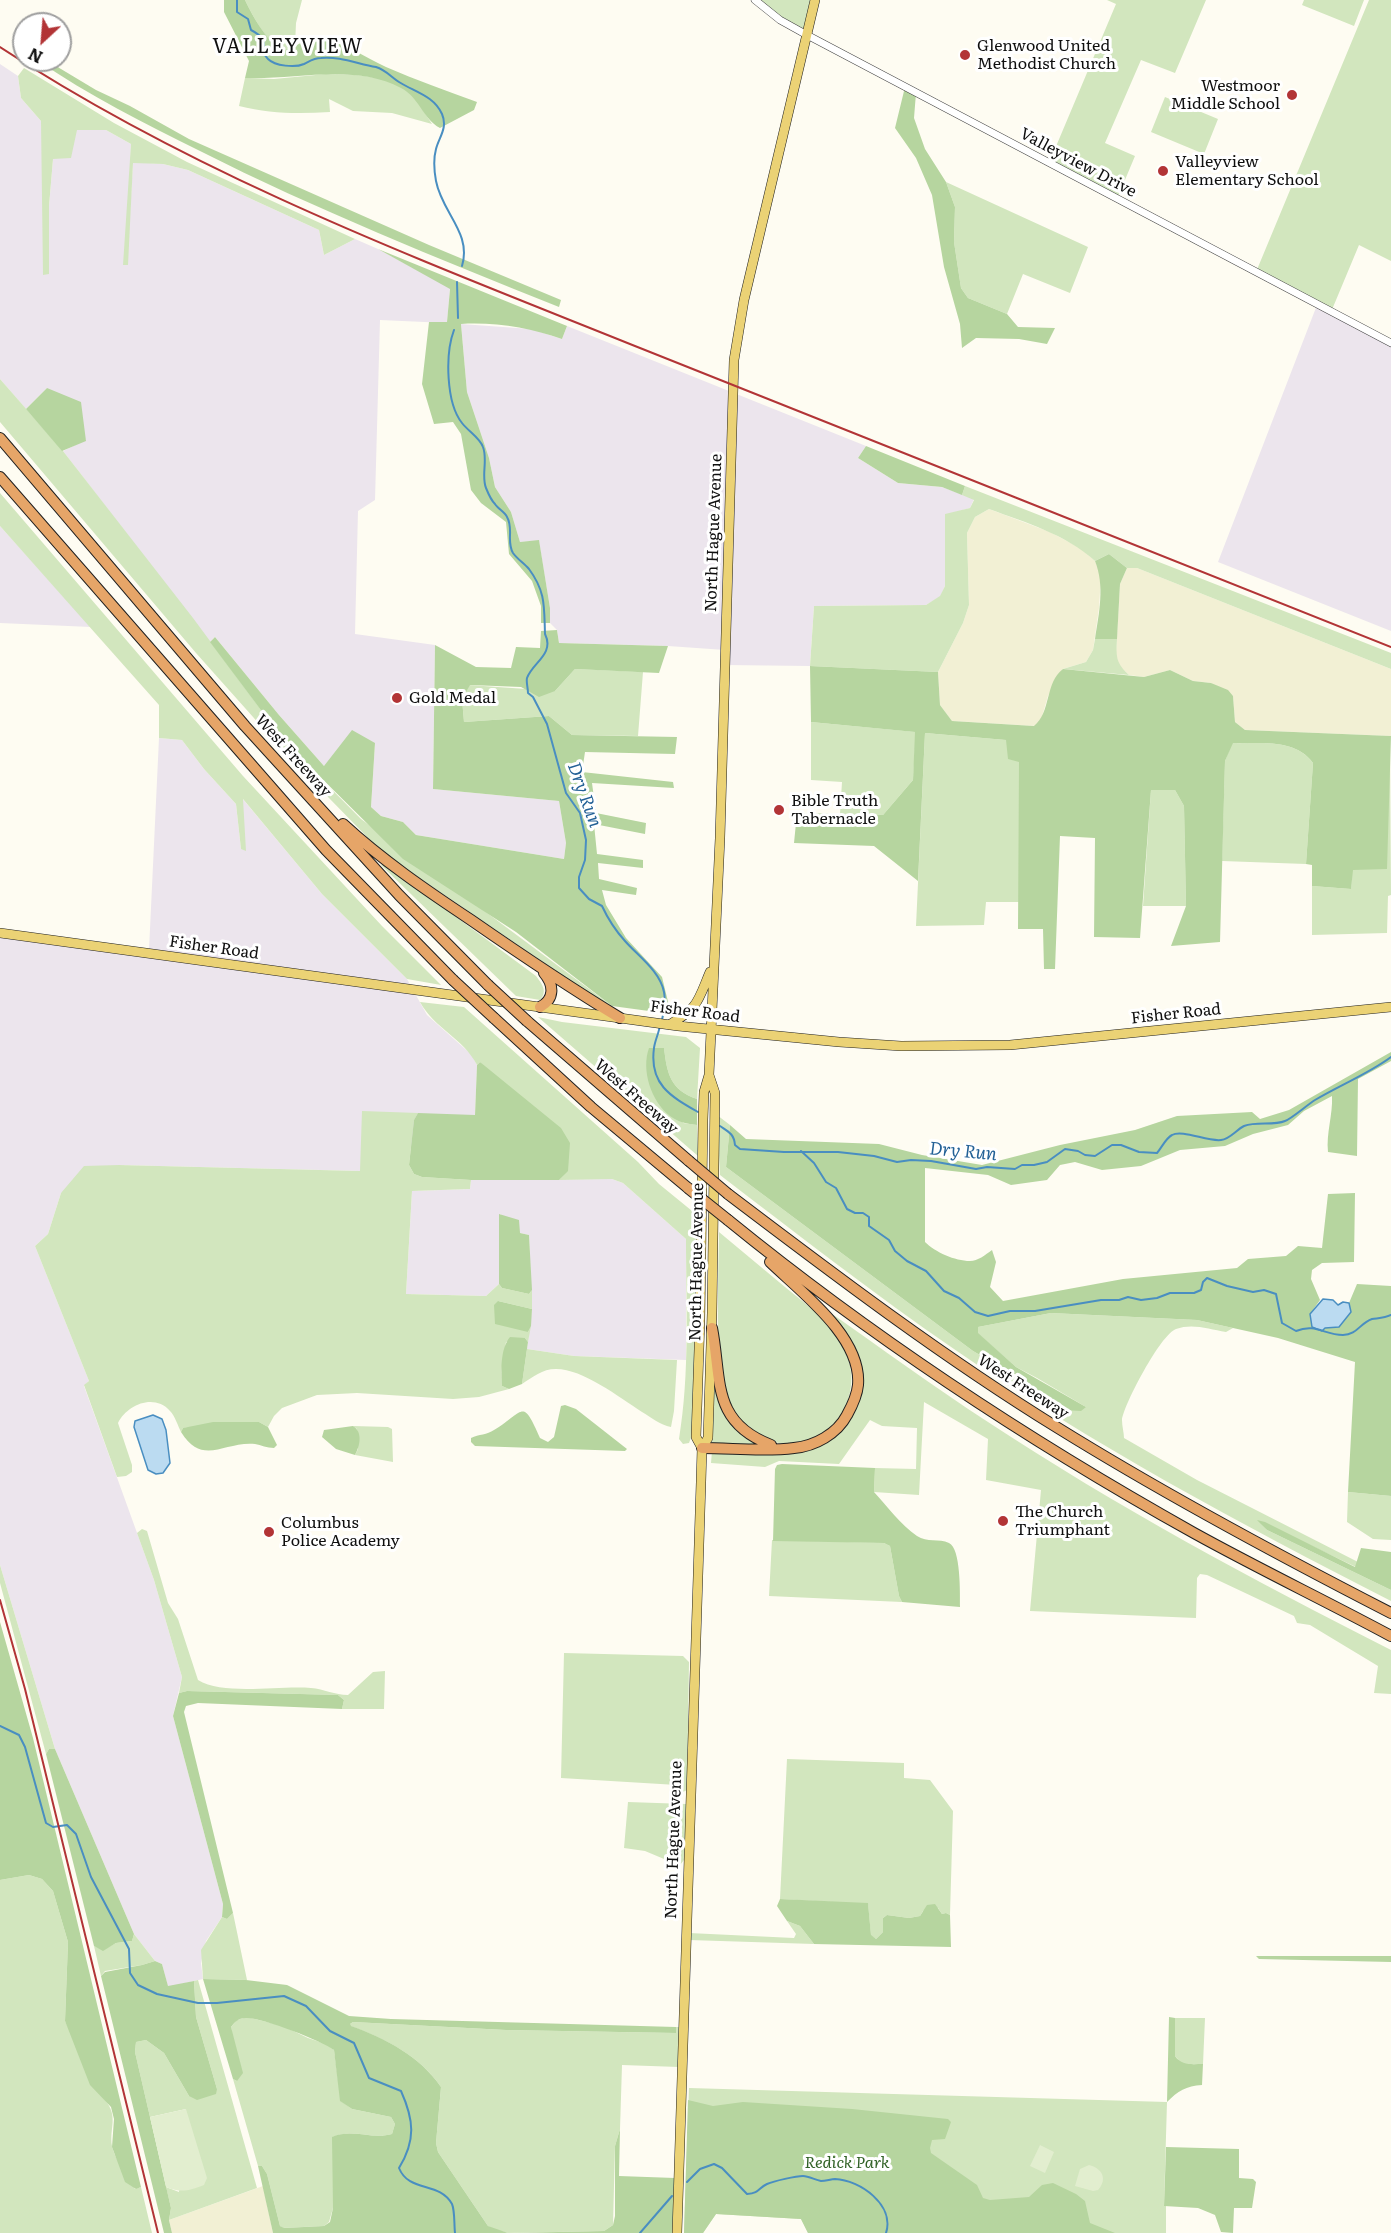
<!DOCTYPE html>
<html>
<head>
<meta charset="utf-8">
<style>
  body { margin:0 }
  #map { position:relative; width:1391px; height:2233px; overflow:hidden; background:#fefcf2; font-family:Literata,serif }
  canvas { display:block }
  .north { position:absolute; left:12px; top:12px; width:60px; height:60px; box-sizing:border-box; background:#fff; border:2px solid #9f9f9f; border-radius:50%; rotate:206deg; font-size:16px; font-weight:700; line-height:24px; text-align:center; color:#0f0f0f }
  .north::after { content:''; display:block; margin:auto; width:21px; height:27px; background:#b23436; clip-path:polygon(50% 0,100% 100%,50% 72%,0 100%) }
</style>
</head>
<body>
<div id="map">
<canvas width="1391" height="2233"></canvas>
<div class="north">N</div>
</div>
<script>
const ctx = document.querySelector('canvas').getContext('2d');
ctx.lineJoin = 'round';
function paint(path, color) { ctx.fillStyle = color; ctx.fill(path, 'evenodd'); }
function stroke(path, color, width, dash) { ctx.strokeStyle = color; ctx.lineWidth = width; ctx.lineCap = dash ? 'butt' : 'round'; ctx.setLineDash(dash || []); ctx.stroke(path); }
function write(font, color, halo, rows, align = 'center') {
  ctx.font = font + ' Literata,serif'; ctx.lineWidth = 6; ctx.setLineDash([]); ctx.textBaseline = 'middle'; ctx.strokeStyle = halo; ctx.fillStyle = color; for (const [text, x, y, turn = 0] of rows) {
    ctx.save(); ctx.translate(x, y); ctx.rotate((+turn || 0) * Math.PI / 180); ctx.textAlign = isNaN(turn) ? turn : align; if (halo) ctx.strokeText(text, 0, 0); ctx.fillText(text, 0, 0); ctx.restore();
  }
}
paint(new Path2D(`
  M0,64l18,12 3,22 20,23 8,85 4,-47 23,-29h30l25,14 -4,121 6,-103 30,2 25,6 131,60 5,25 31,-16 23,10 72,39 -3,35 -67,-3 -5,180 -17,11 -3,123 80,11 -2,144 126,12 7,42 -2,16 -148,-24 -13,-13 -22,-6 -10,-9 4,-64 -51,23 -45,-51 -64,-78 -5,5 -147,-191 23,-11 -39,-52 -21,21 -26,-30z
  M1317,305l74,38v288l-173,-69z
  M461,324l70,5 31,10 5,-13 299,120 -8,12 40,25 44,4 32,12 -4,9 -25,7v71l-5,11 -14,8 -112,1 -4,60 -85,-1v-15l-57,-4 -109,-3 -2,-13 -7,-7v-15l-11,-67 -19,1 -9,-30 -16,-25 -6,-29 -22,-66z
  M0,526l91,101 -91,-4z
  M159,738l23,2 22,29 32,35 5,45 1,-51 80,96 85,85 20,36 45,40 5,10 -2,50 -114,56 -242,-6 -58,28 -13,41 -13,12 54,135 -5,5 70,194 28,97 -9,39 50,188 -1,13 -16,24 -5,22 2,16 -35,8 -6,-23 -7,-3 -21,-27 -79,-185 -55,-184v-636l149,21z
  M612,1179l11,4 63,56v121l-112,-4 -47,-7 5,-40 -3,-74 -9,-2 -20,-19 -1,70 -13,12 -80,-2 6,-103 58,-2 1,-9z`), '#ece5ed');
paint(new Path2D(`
  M989,509l61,23 32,17 13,12 6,14 -2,33 -6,42 -7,12 -23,7 -15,27 -7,24 -6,6 -83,-5 -12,-16 -2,-33 25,-49 6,-18 -2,-72 8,-16z
  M1127,568h10l254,101v67l-146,-6 -10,-8 -2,-26 -22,-13 -18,-2 -23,-11 -26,7 -15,-2 -10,-9 -3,-13 4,-69z
  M263,2186l10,47h-101l-3,-13z`), '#f2f0d4');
paint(new Path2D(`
  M245,0h57l-6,23 -1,23 -6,5h-10c-15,-16 -25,-32 -34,-51z
  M755,0h60l-8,35z
  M1107,0h99l-31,73 -34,-13 -36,83 30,13 -18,43 -68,-36 67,-159z
  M1304,0h60l-10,26 -52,-21z
  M1369,0h22v261l-32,-16 -28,67 -75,-40z
  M24,68l90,55 73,39 168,77 -31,16 -5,-25 -131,-60 -25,-6 -30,-1 -5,102h-5l8,-121 -25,-14h-29l-6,28 -18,1 -4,47v68l-6,1 -2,-154 -20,-23 -3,-22z
  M326,74c28,1 66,0 87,22 7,8 13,19 19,28l-40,-11 -39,-2 -24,-12 1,13c-31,2 -60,2 -91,-6l6,-28 29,1z
  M1165,97l53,22 -14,35 -53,-22z
  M946,182l142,65 -18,46 -47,-19 -16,40 -39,-16 -7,-10 -7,-46 1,-35z
  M0,379l63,72 130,167 91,123 77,78 251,187 -22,-12 -194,-132 -24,-20 -86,-88 -90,-101 -196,-231z
  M965,486l426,167v16l-254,-101h-10l-18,-14 -14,7c-30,-27 -68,-38 -106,-52l-14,8 -8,16 2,72 -6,18 -25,49 -128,-6 4,-60 112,-1 14,-9 5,-10v-72l25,-6 4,-8 -12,-5z
  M0,493l243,283 139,150 59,59 -34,-6 -85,-85 -79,-95 3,52 -5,-2 -5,-45 -32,-35 -22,-29 -23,-2v-33l-159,-179z
  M1095,639h22c-1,18 -1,24 12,36l-66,-6 23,-7 7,-12z
  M575,669l68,3 -5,64 -66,-1 -23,-19 -85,6 -2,-23 7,-14 86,6z
  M811,722l105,10 -3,48 -30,35 -43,-1 2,-32 -31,-2z
  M925,733l81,7 13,21v141h-33l-2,23 -68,1z
  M1232,743c28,1 63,-5 81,20l-7,101 -84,-3 3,-100z
  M1390,752l1,143 -3,1 -1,37 -75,2v-49l39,3 1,-19z
  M1151,790h24l9,16 2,100h-43z
  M383,863l153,113c6,8 12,15 4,24l-24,-4 -135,-131z
  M420,1002l44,5 174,155 21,22 38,31 -4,217 -4,11 -6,1 -4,-5c11,-66 7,-134 7,-200l-63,-56 -11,-4 -53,1 9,-10 -88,-108 -3,3c-13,-26 -43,-37 -57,-63z
  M538,1017l24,5 124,15 14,11 -3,51c-27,-9 -30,-26 -33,-51h-15l34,75 14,2 1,31z
  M362,1111l56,2 -4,7 -5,45 5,9 8,3 49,3 -1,9 -58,2 -6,103 80,2 13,-12 3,4 27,6 3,-4v19l-34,-8 30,31 3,-6 -3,16 -3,-4 -19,4 -5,30 1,14 7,3 -30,8 -26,2 -96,-6 -40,2 -35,13 -8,8 -6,11 -9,-5 -76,6 -2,4c-3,-6 -6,-16 -11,-21 -16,-18 -43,-6 -52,12l14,42v7l-6,4 -9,1 -33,-92 5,-4 -54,-135 13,-12 13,-41 23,-27 35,-1 241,6z
  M717,1115l13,10 -4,42 247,184 55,32 18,18 40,6 -49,-29 -21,-11 -39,-34 1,-6 73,-14 146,7 36,8 -7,4c-17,-3 -34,-9 -50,-3 -15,5 -52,75 -54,91 0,6 2,13 2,18l73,42 161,82 -2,5 -97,-46 8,9 124,60v11c-150,-77 -299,-156 -437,-252 -80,-55 -157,-115 -234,-174z
  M719,1232c22,18 44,37 66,55 21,17 44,34 57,58 24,41 0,93 -48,98 -7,1 -15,1 -22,-2 -6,-2 -11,-6 -16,-9 -12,-6 -19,-13 -26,-24 -17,-29 -11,-138 -11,-176z
  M828,1311c53,37 106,76 160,111 129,85 265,158 403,228v44l-17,-1 4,-27 -68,-41 -13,-2 -3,-7 -87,-41 -7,-1 -3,4 -1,40 -166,-7 11,-121 -55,-10 2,-41 -64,-37 -5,93 -45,-3 1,-24 41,1 1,-41 -35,-2 -12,-6 -31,44 -60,-3 -14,6 -54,-4 1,-12 78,2 42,-15 29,-61z
  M527,1349l47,7 103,4 -3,51 -3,16c-11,-2 -20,-10 -29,-15 -23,-15 -59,-43 -86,-43 -14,0 -23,8 -34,15z
  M714,1387h3l21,45 17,12v2l-43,-1z
  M353,1426l35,1 4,2 1,33 -38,-7 3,-6 -1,-20z
  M1348,1492l43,4v44l-18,-1 -26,-17z
  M142,1529l5,2 21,72 10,16 20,61c26,16 82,5 113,8 13,1 24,7 37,7l25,-23 12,-1 -1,38h-42l2,-9 -6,-5 -151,-4 -8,2 3,-16 -28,-97 -17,-47z
  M772,1540l112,3 6,3 9,50 3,6 -133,-6z
  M0,1565l55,184h-6l-3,5 -46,-171z
  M564,1653l119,3 6,6 -2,128 -4,2 -6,-7 -116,-7z
  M787,1759l117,4v15l26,2 23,31 -3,104 -4,-2 -4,1 -4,-6 -15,3 -3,5 -11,2 -22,-3 -4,3v14l-7,7 -5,-3 -3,-32 -88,-5z
  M628,1802l58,2 -2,56 -4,5 -4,-1 -31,-13 -21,-3z
  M29,1875l13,4 11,12 15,51 -3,79 40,79c14,17 4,28 7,46 2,12 17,32 23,43l6,-2 11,46h-152v-353z
  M233,1913l14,67 -44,-1 -2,-29 21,-33 5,2z
  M787,1921l13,5 14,18 -125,-4v-7l105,5 2,-4z
  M134,1934l21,27 -13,4 -37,6 -4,5 -7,-30 9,4 13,-7 16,-2z
  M198,1980l59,208 -88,32 2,-12 -5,-21 13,5 7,-83 -36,8 -15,-65 1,-10 10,-2 18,13 25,43 28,-7 -21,-72 -2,-36z
  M247,2017l36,9 25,12 18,6 8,6 7,51 11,8 39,8 4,7 -3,10c-20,6 -40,-6 -59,3v71l-4,14 -5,4 -41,2 -3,-2 -13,-52 -5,-8h-4l-25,-87 4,2 -6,-54 6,-7z
  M1175,2018h30l-2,46h-21l-7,-8z
  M353,2022l153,8 169,3 1,-6h4l-1,40 -57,-2 -2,64 -5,17 -2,79 -9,6 -96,2 -15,-4 -5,-3 -50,-74 -2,-9 5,-56c-21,-31 -56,-49 -91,-61v-2z
  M689,2088l478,14 -3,103 2,1v27h-358l-7,-14 -85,-5 -13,19h-19z`), '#d2e6be');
paint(new Path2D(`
  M224,0h21c9,19 19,35 34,50 18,1 22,-14 43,-11 22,3 44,19 64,28 30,13 61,24 91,35l-3,8 -34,18c-17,-9 -21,-31 -39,-40 -46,-25 -105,-8 -156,-10l4,-17 -25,-49z
  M37,60h9l50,30 34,16 59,33 240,106 132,55 -2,7c-122,-49 -242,-97 -359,-156 -55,-27 -112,-56 -163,-91z
  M905,87l11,6 -2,25 11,31 21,33 9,25 -1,35 7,46 7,10 39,16 11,13 37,1 -8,16 -28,-5 -43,-1 -14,10 -2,-24 -16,-57 -12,-72 -16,-37 -21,-30z
  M378,249l189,77 -5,13c-32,-11 -66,-17 -101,-15l6,68 22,66 6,29 16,25 9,30 19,-2 11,68v15h-9v-17l-9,-25 -23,-27 -3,-32 -25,-19 -10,-13 -10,-56 -8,-12 -19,2 -12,-40 7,-62h18l3,-33z
  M47,388l34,14 5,39 -24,10 -36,-42z
  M866,446l99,40 -3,9 -20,-8 -44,-4 -40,-25z
  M1109,554l18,14 -7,16 -3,55h-22c4,-26 10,-53 0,-78z
  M557,630l2,13 109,3 -9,27 -84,-4 -20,22 -16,6 -18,-10 -51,-2 -8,14 2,23 85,-6 23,19 105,2 -2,17 -90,-2 -3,20 91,10 1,6 -82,-5 4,30 50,10 -1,11 -51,-10 3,30 46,6v8l-45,-5 1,16 38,9 -1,7 -34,-5 4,15 20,33 36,39 9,37 -59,-8 -96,-74 -113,-73 -119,-118 -74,-99 5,-5 64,78 45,51 28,-36 23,13 -4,64 10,9 22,6 13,13 148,24 2,-16 -7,-42 -126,-12 2,-144 41,22 35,1 5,-21 24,1 1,-17z
  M810,666l128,6 2,33 12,16 82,5c17,-13 11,-44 29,-57l81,8 26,-7 23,11 18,2 17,7 5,6 2,26 10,8 146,6 -4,133 -34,1 -2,19 -39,-3v-21l-6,-1 7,-101c-18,-25 -53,-19 -80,-20l-8,18 -5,181 -49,4 15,-40 -2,-100 -9,-16h-24l-11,148 -46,-1 1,-99 -35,-2 -5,133h-11l-1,-40h-25l1,-167 -11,-3 -2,-19 -81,-7 -7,148 -44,-35 -80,-3 3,-30 86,2 30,-35 2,-48 -104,-10z
  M649,1048h15c3,25 6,42 33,51v26c-10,-1 -19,-3 -27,-9 -19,-15 -29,-46 -21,-68z
  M1391,1052v9l-33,18 -1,77 -29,-4c-2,-19 5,-37 4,-56l-28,15 -16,14 -35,9 -28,12 -45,4 -39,16 -39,4 -27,-8 -15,3 -13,15 -36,5 -23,-10 -63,-7v74c10,10 30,19 45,19 8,0 15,-6 22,-11l4,12 -6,25 13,14 120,-22 114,-11 11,-9 38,-3 12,-10 24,2 6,-54 27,-1 -1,69 -32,1 -10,7 -1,9 9,21 -10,14 15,14 14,-1 12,-15 -2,-9 8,-19 34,2v210l-43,-4 7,-130 -77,-24 -81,-18 -146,-7 -73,14v6l38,34 70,40 -5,4 -18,-1 -17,-9 -18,-18 -55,-32 -247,-184 4,-42 16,14 133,5 43,11 60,10 78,-20 75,-15 42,-14 75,-4 8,7 29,-9z
  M480,1062l81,66 9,15 -2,28 -9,9h-88l-49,-3 -8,-3 -5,-9 5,-45 4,-7 57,2 2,-50z
  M499,1214l20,6 1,13 9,2 3,55 -3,4 -27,-6 -3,-4z
  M498,1301l34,8 -1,17 -3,6 -33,-8 -1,-19z
  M510,1337l15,1 3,4 -6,42 -13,5 -7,-3c-1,-14 -2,-37 8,-49z
  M565,1405l11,4 51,40 -2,2 -150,-5 -4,-4v-4c8,-4 16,-3 23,-8 31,-19 28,-33 46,8l8,4 6,-5 7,-31z
  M213,1422h46l9,5 9,18 -3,3c-7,0 -13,-3 -19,-4 -31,-3 -52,23 -74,-12l2,-4z
  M353,1426c10,6 7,20 2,29l-19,-6 -14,-12 2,-7z
  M782,1464l93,4 -1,24c13,14 27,33 43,44 10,7 22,2 32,7 12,5 11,51 11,64l-58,-5 -3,-6 -9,-50 -6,-3 -111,-2 2,-72 2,-4z
  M1257,1520l8,2 90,45 6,-19 30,4v38l-124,-60z
  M0,1622l33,116 108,449 -5,2 -11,-7 -13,-35 2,-28 -3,-12 -21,-22 -25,-64 3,-79 -15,-51 -11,-12 -13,-4 -29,5z
  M187,1691l151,4 6,5 -2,9 -144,-6 -12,3 -2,6 49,201 -6,6 -5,-2 1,-13 -50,-188 6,-23z
  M49,1749h6l79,185 -2,7 -16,2 -13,8 -9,-5 -48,-192z
  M780,1899l88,4 3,32 5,4 7,-7v-14l4,-3 22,3 11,-2 7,-11 8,-1 7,10 4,-1 4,2 1,32 -137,-3 -14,-18 -13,-5 -10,-15z
  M1256,1956h135v6l-132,-3z
  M155,1961l7,3 6,22 26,-5 2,36 21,72 -1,5 -19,6 -8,-4 -25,-43 -18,-13 -10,2 -1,10 36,156 -2,12 3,13h-8l-63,-257 4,-4 37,-7z
  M203,1979l43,1 41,5 62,31 42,3 285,8v6l-170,-3 -153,-8 -3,2 1,2c34,12 69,30 90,61l-5,56 2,9 50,74 20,7h-235l-15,-67h4l5,8 13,52 4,2 40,-2 6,-4 3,-14 -1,-71c20,-9 40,3 60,-3l3,-10 -4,-7 -39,-8 -12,-8 -6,-51c-12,-9 -73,-33 -88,-32 -8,0 -11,4 -15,9l12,46 -6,8 -4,-2z
  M1169,2017l6,1v38c7,10 17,8 28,8l-1,21c-16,1 -24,6 -35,17z
  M688,2100l25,6 30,-4 109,7 96,10 3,3 -6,17 -13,1 -2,8 1,5 46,32 6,13 7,2 39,-3 13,-12 11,-2 23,11 9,7 5,22 25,10h-307l-7,-14 -85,-5 -13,19h-19z
  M620,2129l-1,47 56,2 -2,55h-161l92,-2 9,-6 2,-9v-70z
  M1166,2147l73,2v29l14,1 3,3 -4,26h-18l-1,25 -12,-1 -6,-17 -17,-7 -34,-2z`), '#b6d59f');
paint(new Path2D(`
  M186,2109l21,69 -3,7c-15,6 -23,8 -38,2l-16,-70z
  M1040,2145l14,7 -9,21 -15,-7z
  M1089,2165c13,3 19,14 9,25l-5,1 -18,-5 5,-17z`), '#e2eecf');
const water = new Path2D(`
  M1323,1299l10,1 5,5 5,-3 6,1 2,9 -12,15 -14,1 -3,3 -10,-4 -2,-13z
  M153,1415l9,4 4,11 4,33 -7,10 -7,1 -8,-4 -14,-43 1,-6z`);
paint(water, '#bbdbf1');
stroke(water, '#498ec1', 1.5);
stroke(new Path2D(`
  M237,0v12l11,7 3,11c23,12 5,18 17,29 7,7 27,9 36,5 6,-3 10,-6 17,-6 18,-2 37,6 55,9 10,3 15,10 23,15 16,10 35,14 43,32 6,14 -3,23 -6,35 -3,11 -2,21 0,32 6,32 36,52 26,85
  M457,282l1,36
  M454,330c-9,24 -8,73 8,93 6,8 18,15 21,24 5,13 -2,29 3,41 2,5 5,12 9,16 3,5 10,8 12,13 7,12 -1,24 6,36 4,6 11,10 16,16 17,23 15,38 16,65 10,20 -13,29 -18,44 -1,4 1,10 1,15l5,4 14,27 19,69 14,20 6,27 -1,20 -6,17v11l10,11 13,7c6,13 13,24 23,35 13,15 35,30 39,51 2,10 0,18 -2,28
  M660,1025c-1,8 -5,15 -6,23 -5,36 16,48 44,64
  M720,1126c9,6 14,8 15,19l5,4 44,3h54l36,4 23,6 14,-2 20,1 45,8 11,-2 28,2 7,-4h12l13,-3 18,-13 13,2 7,4 10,1 17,-11h9l18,7 18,1c5,-6 9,-15 15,-18 10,-6 36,7 49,5 9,-1 15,-10 23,-14 13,-5 29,0 41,-5 6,-2 22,-16 30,-21 25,-15 53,-26 76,-43
  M801,1151l13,12 12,19 10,6 11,21 8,4h8l6,4v9l20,14 6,11 12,10 19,10 18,20 15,7 16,14 13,4 22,-5h25l66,-11h18l9,-3 13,3 16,-2 13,-5h24l7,-3 2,-8 4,-4 20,8 26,6 11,-2 12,4 6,29 14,8c20,-8 28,4 47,4 14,0 17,-12 29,-16 7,-1 13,-1 19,-4
  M0,1726l19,9 6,12 21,76 7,4 14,-2 9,9 15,43 38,72 1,24 8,12 19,9 41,9h19l67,-7 22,10 24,25 24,12 15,35 32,13c13,29 15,49 -2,77 10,25 40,13 53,36 3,7 2,21 3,29
  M687,2182l13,-13 14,-5 8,4 25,26c13,-1 11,-6 20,-10 7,-3 29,-8 36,-8 6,0 12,4 18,5 5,0 10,-2 14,-2 25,1 60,26 51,54
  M640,2233l32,-37`), '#498ec1', 2);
const minor = new Path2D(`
  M755,0l25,20 27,15 584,308`);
const major = new Path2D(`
  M0,933l678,93 161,16 62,4 109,-1 381,-38
  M669,1025c30,-18 28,-22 41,-53
  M702,1448l-6,-11 4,-117 3,-200 1,-28 5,-17 11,-237 14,-478 10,-60 71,-300
  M677,2233l24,-751 1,-34 6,-10 4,-125 3,-220 -6,-18`);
const highway = new Path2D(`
  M0,438l245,288 154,169 89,90
  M0,477l326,373 127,130
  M343,824c39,36 83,66 128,96 49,34 98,67 149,98
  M540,1007c15,-8 14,-22 4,-34
  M494,1018l97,89 97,81
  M527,1021l162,140
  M728,1194c108,82 215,163 330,234 108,67 220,127 333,185
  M728,1220c145,118 303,222 466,313 65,36 132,68 197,103
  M712,1328c10,52 -1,94 59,117
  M702,1448c30,0 63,4 92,0 21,-2 43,-14 53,-33 5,-9 10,-19 11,-30 4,-48 -57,-93 -88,-123`);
stroke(minor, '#424242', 8);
stroke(major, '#202020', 10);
stroke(highway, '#202020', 12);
stroke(minor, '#fff', 7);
stroke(major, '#ebd275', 9);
stroke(highway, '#e6a568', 10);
stroke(new Path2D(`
  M0,47c198,130 421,213 640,301 250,100 501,199 751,299
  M0,1600l25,89 133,544`), '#b23436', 2);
const highwayBridge = new Path2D(`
  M453,980l41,38
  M488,985l39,36
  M689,1161l39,33
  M688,1188l40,32`);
stroke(highwayBridge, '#202020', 12, []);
stroke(highwayBridge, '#e6a568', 10);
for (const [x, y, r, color] of [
  [965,55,6,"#b23436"],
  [1292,95,6,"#b23436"],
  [1163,171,6,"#b23436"],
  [397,698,6,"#b23436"],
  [779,810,6,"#b23436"],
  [1003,1521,6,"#b23436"],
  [269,1532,6,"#b23436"]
]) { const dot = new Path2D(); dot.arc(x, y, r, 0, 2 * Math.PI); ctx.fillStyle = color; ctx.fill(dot); stroke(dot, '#fff', 2); }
write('16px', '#0f0f0f', '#fff', [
  ["Glenwood United",977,46],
  ["Methodist Church",977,64],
  ["Westmoor",1280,86,"right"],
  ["Middle School",1280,104,"right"],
  ["Valleyview",1175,162],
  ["Elementary School",1175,180],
  ["Gold Medal",409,698],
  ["Bible Truth",791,801],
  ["Tabernacle",791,819],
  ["The Church",1015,1512],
  ["Triumphant",1015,1530],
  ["Columbus",281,1523],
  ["Police Academy",281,1541]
], 'left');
write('16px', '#0f0f0f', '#fff', [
  ["Valleyview Drive",1078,163,28],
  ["North Hague Avenue",714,533,-88],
  ["West Freeway",293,756,48],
  ["Fisher Road",214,948,8],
  ["Fisher Road",695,1012,7],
  ["Fisher Road",1176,1014,-6],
  ["West Freeway",636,1097,41],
  ["North Hague Avenue",697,1262,-89],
  ["West Freeway",1023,1387,33],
  ["North Hague Avenue",674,1840,-88]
]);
write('italic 16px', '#306125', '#fff', [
  ["Redick Park",847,2163]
]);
write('italic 18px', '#236196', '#fff', [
  ["Dry Run",584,795,70],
  ["Dry Run",963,1152,5]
]);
ctx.letterSpacing = '1.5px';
write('20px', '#0f0f0f', '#fff', [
  ["VALLEYVIEW",288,47]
]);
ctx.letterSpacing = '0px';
</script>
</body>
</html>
